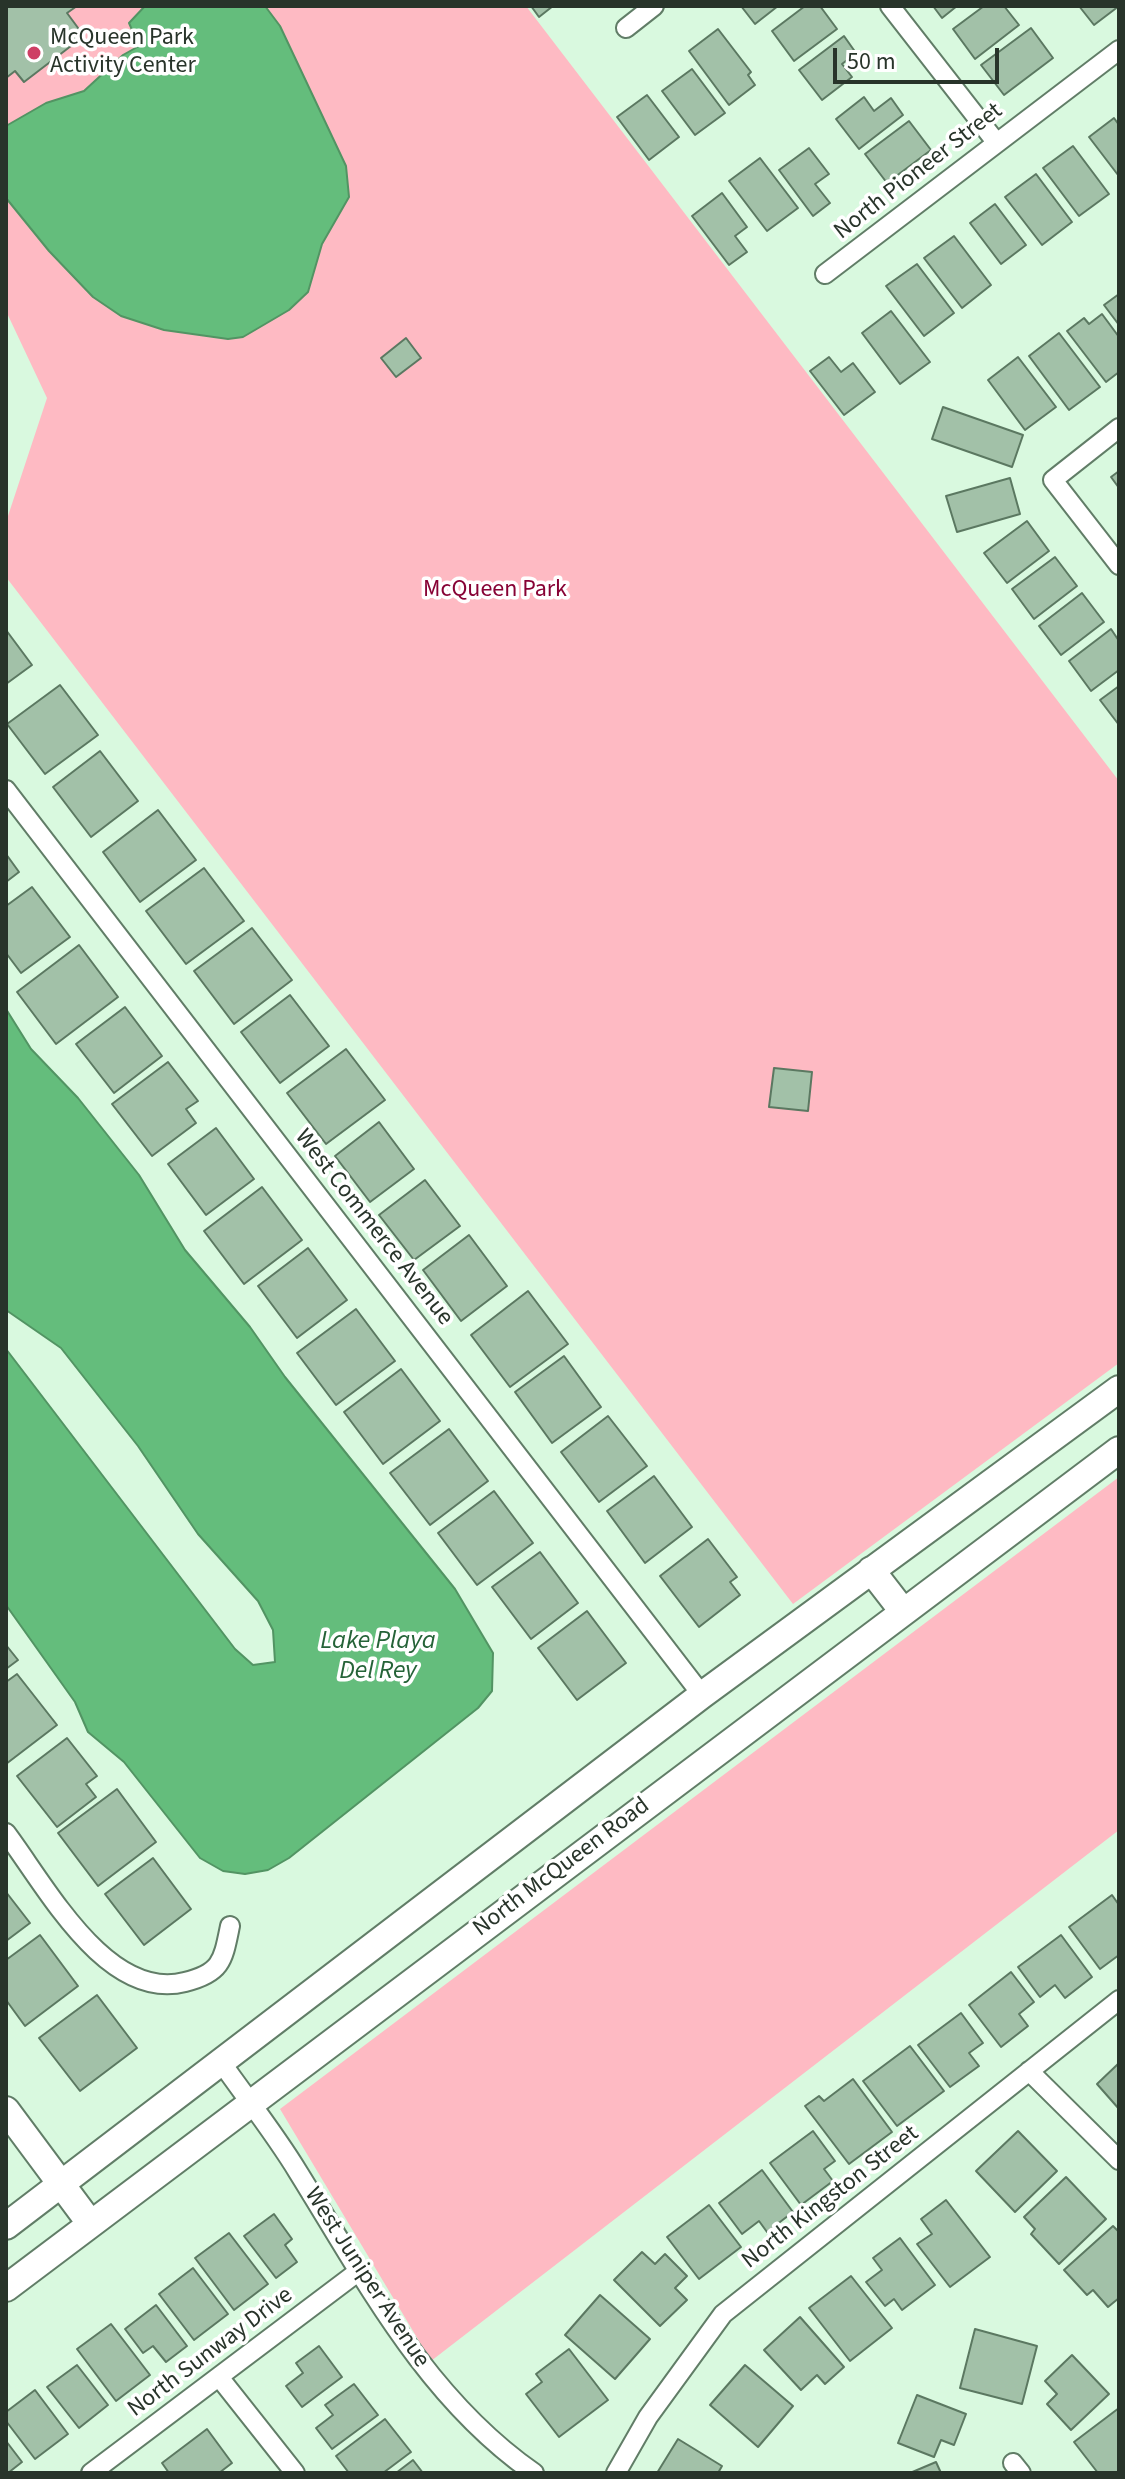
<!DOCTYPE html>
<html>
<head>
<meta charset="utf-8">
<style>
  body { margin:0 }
  #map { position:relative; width:1125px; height:2479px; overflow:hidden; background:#d9f9df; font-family:"Source Sans 3",sans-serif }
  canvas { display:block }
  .frame { position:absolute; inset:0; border:8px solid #28342a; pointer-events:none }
  .scale { position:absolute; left:833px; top:48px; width:166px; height:36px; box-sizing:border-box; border:4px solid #28342a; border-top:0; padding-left:10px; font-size:24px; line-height:28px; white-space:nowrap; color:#28342a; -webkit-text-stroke:6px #fff; paint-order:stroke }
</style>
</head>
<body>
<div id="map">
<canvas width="1125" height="2479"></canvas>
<div class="frame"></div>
<div class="scale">50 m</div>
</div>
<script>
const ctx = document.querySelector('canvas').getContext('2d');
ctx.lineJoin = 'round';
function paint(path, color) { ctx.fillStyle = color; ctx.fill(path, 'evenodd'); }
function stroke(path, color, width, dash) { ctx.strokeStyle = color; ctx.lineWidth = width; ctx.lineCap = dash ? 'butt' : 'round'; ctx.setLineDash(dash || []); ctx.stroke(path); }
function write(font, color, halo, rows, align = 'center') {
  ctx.font = font + ' "Source Sans 3",sans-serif'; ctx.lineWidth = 7; ctx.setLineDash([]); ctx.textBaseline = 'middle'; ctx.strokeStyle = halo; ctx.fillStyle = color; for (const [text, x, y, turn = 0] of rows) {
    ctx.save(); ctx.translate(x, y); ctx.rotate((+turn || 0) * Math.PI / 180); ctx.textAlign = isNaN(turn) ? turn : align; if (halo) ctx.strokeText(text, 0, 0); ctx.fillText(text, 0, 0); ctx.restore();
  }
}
paint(new Path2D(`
  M6,6h520l593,775v582l-326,241 -787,-1027v-55l41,-124 -41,-87z
  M1119,1477v353l-688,531 -151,-252z`), '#febac3');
const water = new Path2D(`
  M145,6h120l15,20 66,140 3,31 -27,47 -14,48 -19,18 -46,27 -15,2 -64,-9 -43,-14 -28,-19 -44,-46 -43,-53v-72l40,-23 38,-12 39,-36 16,-9 -10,-23z
  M6,1009l25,40 47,49 61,77 46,75 65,77 35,50 170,212 38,64 -1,38 -14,17 -189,150 -21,12 -23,4 -22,-3 -23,-13 -76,-96 -36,-30 -13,-30 -69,-97v-256l229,300 18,16 22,-3 -2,-32 -15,-29 -60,-67 -60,-88 -77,-98 -55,-38z`);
paint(water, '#64bd7c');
stroke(water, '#529463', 2);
const building = new Path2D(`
  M6,6h71l-10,7 17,23 -60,46 -9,-11 -9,7z
  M531,6h22l-14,11z
  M741,6h37l-23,18z
  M805,6h15l17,23 -43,32 -22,-30z
  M933,6h24l-15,12z
  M984,6h20l15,19 -44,34 -22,-30z
  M1079,6h40l-25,19z
  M1031,28l22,30 -49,37 -23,-30z
  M718,29l33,43 -3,3 7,10 -26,20 -40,-54z
  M844,36l12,17 -14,11 10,13 -30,23 -23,-30z
  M692,69l33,44 -30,22 -33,-44z
  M647,95l32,42 -30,23 -32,-43z
  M864,97l10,14 17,-13 12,17 -44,34 -23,-30z
  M1114,118l5,7 -1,50 -29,-38z
  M909,121l22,29 -44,33 -22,-29z
  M1073,146l36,48 -30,22 -36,-48z
  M809,148l20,26 -14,10 15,19 -17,13 -34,-46z
  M760,158l38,50 -31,23 -38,-50z
  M1036,174l36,48 -30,23 -37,-48z
  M722,193l25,34 -12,9 12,16 -18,13 -37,-49z
  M995,204l31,41 -25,19 -31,-41z
  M954,236l37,49 -29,23 -38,-50z
  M917,264l37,49 -30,23 -38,-50z
  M1119,294v31l-15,-20z
  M891,311l39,51 -30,22 -38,-51z
  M1102,314l17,23v35l-13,10 -39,-51 17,-13 5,6z
  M1059,333l41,54 -31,23 -40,-54z
  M406,338l15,20 -25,19 -15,-19z
  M829,357l12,15 12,-9 22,29 -31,23 -34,-44z
  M1018,357l38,50 -31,23 -37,-50z
  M943,407l80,28 -11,32 -80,-28z
  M1119,471v17l-8,-11z
  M1010,478l10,36 -63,18 -11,-36z
  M1027,521l22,30 -42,32 -23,-30z
  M1055,557l22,29 -43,33 -22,-30z
  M1082,593l22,29 -43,33 -22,-29z
  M1111,629l8,12v29l-28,21 -22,-30z
  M6,630l26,35 -26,19z
  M60,685l38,50 -53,39 -38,-50z
  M1119,686v39l-19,-25z
  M100,751l38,50 -47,36 -38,-50z
  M158,810l38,50 -56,42 -37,-50z
  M6,854l13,18 -13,10z
  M204,868l40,53 -58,43 -40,-53z
  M32,887l38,50 -49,36 -15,-20v-47z
  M252,928l40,52 -58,44 -40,-53z
  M79,945l39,52 -62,47 -39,-52z
  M290,995l39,51 -49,37 -39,-51z
  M125,1007l37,49 -48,37 -38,-49z
  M346,1049l39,51 -59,44 -39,-51z
  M168,1062l30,39 -12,8 10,14 -44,33 -40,-52z
  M774,1068l38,4 -4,39 -39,-4z
  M379,1122l35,47 -44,33 -35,-46z
  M216,1128l38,51 -48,36 -38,-51z
  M425,1180l35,46 -46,34 -35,-45z
  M262,1187l40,53 -58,44 -40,-53z
  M469,1235l38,51 -46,35 -38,-51z
  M308,1248l39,52 -50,38 -39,-52z
  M528,1291l40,53 -58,43 -39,-52z
  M356,1309l39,52 -59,44 -39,-52z
  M564,1356l37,51 -49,36 -37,-51z
  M401,1369l39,52 -57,43 -39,-52z
  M608,1416l39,50 -48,36 -38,-50z
  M449,1429l39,52 -58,44 -40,-52z
  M654,1476l38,51 -47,36 -38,-52z
  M494,1491l39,52 -56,42 -39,-52z
  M708,1539l29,38 -7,5 10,13 -41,32 -39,-51z
  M540,1552l38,51 -47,36 -39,-52z
  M587,1611l39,52 -49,37 -39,-52z
  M6,1645l12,15 -12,9z
  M17,1674l40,51 -51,39v-82z
  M67,1738l30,38 -11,8 10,13 -39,30 -40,-51z
  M117,1789l39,53 -58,44 -40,-53z
  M153,1858l38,51 -47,36 -39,-51z
  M6,1892l24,31 -24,18z
  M1112,1895l7,10v50l-19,14 -31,-42z
  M40,1935l38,51 -53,40 -19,-26v-40z
  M1061,1935l31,42 -27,21 -10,-13 -15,12 -22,-30z
  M1011,1972l23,30 -15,12 9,12 -27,21 -32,-42z
  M97,1995l40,53 -57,43 -41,-53z
  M961,2013l22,30 -14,10 10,13 -29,21 -32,-42z
  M910,2046l34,45 -47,35 -34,-45z
  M1119,2063v46l-22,-25z
  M853,2079l39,53 -43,32 -44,-58 14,-10 5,5z
  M813,2131l22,30 -11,8 9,12 -32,24 -31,-42z
  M1018,2131l39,40 -42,41 -39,-41z
  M762,2170l31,42 -26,20 -8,-11 -17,13 -23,-31z
  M1066,2177l40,42 -47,45 -28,-30 4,-5 -11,-12z
  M946,2200l44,57 -40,30 -33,-43 15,-10 -11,-15z
  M709,2205l32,42 -42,32 -32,-42z
  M274,2214l18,25 -7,6 12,17 -21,16 -32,-42z
  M1113,2226l6,6v66l-11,9 -15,-17 -6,5 -23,-25z
  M229,2233l39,51 -34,26 -39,-52z
  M900,2238l35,47 -33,25 -8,-11 -9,7 -19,-24 16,-12 -9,-12z
  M642,2252l13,12 10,-10 22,22 -12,12 12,12 -27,26 -46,-46z
  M193,2268l35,46 -34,26 -35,-46z
  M851,2276l41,52 -42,33 -41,-53z
  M600,2295l50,44 -35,40 -50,-44z
  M156,2305l31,41 -21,16 -13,-16 -10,7 -18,-24z
  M800,2317l44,50 -19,17 -8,-9 -16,15 -37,-40z
  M111,2324l39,51 -34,26 -39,-52z
  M975,2329l62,17 -15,58 -62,-16z
  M319,2346l23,31 -40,30 -16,-21 17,-13 -7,-10z
  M569,2349l39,51 -49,37 -33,-43 16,-12 -6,-8z
  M1072,2355l37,39 -38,36 -24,-26 10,-10 -12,-13z
  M77,2365l31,40 -29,23 -32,-41z
  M745,2365l48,41 -35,41 -48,-42z
  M354,2384l24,31 -46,34 -16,-21 17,-13 -8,-10z
  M35,2390l33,44 -33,25 -29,-38v-9z
  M917,2395l49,19 -12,31 -13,-5 -7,17 -36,-14z
  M1119,2408v65h-21l-24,-31z
  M385,2419l26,33 -28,21h-34l-13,-17z
  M207,2429l25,34 -13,10h-50l-7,-10z
  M678,2439l44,27 -4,7h-61z
  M6,2441l16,21 -14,11h-2z
  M413,2460l10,13h-27z
  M936,2462l5,11h-31z`);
paint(building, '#a2c1a8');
stroke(building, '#5b7861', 2);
const street = new Path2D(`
  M890,6l106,136
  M626,28l28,-22
  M825,274l294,-224
  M1119,428l-66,52 66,85
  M6,790l696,905
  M6,1833c40,53 101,169 179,149 37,-9 38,-22 45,-56
  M221,2062c26,37 54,72 77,110 68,109 128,226 236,301
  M1029,2071l90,89
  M219,2377l76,96
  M1013,2463l8,10
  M91,2473l268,-202
  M616,2473l32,-56 75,-103 396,-314`);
const secondary = new Path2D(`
  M871,1570l31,40
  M6,2110l84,113
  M6,2226l696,-531 417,-306
  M6,2288l1113,-838`);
stroke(street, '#617d67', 22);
stroke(secondary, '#617d67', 30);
stroke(street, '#fff', 18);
stroke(secondary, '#fff', 26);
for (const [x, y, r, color] of [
  [34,53,8,"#ce3f64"]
]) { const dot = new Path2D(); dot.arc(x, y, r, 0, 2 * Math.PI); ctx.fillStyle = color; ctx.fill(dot); stroke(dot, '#fff', 3); }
write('24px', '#28342a', '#fff', [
  ["McQueen Park",50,39],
  ["Activity Center",50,67]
], 'left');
write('24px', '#28342a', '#fff', [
  ["North Pioneer Street",919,172,-38],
  ["West Commerce Avenue",373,1228,52],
  ["North McQueen Road",562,1868,-37],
  ["North Kingston Street",831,2198,-38],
  ["West Juniper Avenue",366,2278,57],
  ["North Sunway Drive",211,2353,-37]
]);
write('24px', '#870235', '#fff', [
  ["McQueen Park",495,591]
]);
write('italic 26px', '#256338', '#fff', [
  ["Lake Playa",378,1642],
  ["Del Rey",378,1672]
]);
</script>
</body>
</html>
